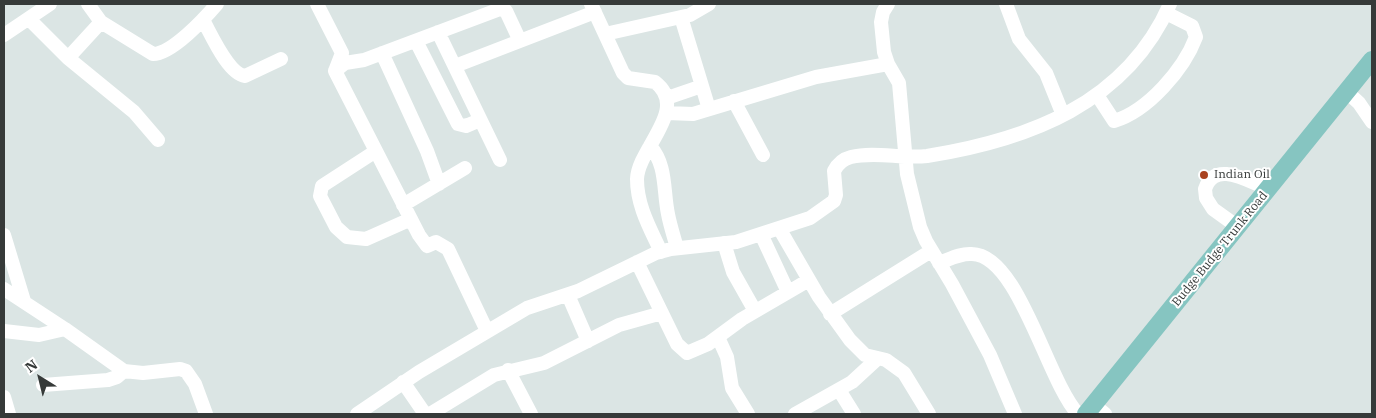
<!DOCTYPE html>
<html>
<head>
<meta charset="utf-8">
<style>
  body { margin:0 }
  #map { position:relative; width:1376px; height:418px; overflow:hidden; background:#dbe5e4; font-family:"IBM Plex Serif",serif }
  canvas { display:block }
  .frame { position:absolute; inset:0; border:5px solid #363a39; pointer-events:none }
  .north { position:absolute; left:15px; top:353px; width:50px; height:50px; -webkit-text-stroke:4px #fff; paint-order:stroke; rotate:324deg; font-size:14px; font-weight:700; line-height:20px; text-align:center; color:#363a39 }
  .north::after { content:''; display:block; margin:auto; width:18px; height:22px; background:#363a39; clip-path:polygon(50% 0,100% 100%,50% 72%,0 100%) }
</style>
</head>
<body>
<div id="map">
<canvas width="1376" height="418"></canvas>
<div class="frame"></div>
<div class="north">N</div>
</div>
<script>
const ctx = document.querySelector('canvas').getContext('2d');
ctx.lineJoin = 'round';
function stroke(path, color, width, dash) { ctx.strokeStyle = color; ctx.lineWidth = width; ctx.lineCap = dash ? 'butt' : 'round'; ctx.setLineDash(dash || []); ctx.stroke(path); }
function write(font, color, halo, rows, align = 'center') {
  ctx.font = font + ' "IBM Plex Serif",serif'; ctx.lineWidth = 4; ctx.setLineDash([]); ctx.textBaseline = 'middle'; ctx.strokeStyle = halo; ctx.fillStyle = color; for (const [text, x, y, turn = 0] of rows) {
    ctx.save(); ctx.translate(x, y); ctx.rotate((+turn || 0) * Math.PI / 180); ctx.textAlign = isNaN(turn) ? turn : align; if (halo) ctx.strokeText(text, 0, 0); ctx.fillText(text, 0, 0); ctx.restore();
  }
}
stroke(new Path2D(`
  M88,4l13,18 52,32c19,0 52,-36 64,-50
  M317,4l25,49 -7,18 84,164 8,11 9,-4 12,7 39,82
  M591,4l32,69 5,5 27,4c35,27 -17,66 -18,97 0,27 13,49 24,73
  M888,4l-5,8 -2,10 3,30 4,12 11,19 8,91 13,53 6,14 26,43 38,71 25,59
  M1006,4l13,35 27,34 17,42
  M681,17l28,92
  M29,19l39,39 66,54 24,28
  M203,20c8,14 25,54 42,56l36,-17
  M438,32l62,128
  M605,34l85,-19 19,-11
  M4,35l46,-31
  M416,41l42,83 8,2 14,-6
  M382,53l45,98 12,33
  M68,58l33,-36
  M455,66l140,-54
  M335,71l10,-8 19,-3 136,-51 6,2 14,30
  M1347,92l12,11 13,19
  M1097,95l17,26c34,-10 70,-52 82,-84l-4,-11 -26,-13
  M667,98l35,-12
  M734,101l29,54
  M667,113l26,1 123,-37 72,-13
  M650,146c17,19 13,44 18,68 2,11 6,23 9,34
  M376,151l-54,35 -2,10 16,31 11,10 19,2 45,-20
  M403,205l62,-37
  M1238,227l-25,-18 -7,-11 -1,-9c10,-30 44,-7 64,0
  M779,228l40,69 31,43 15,15 21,5 18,13 25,41
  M761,234l27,58
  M4,235l20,66
  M724,243l9,29 22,39
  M637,262l40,82 10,9 21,-9 34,-25 67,-39
  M939,263c11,-4 21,-10 33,-9 47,1 75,127 106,160
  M4,289l61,40 59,42 19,2 37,-4 6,2 9,13 11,30
  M568,295l20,46
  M830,314l101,-63
  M4,331l35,4 26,-6
  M718,337l9,20 5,31 16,26
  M508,370l23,44
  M403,382l22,32
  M43,385l65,-5 9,-3 7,-6
  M839,390l15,24
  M4,397l5,17
  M1094,405l11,9
  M357,414l62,-42 108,-64 51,-17 78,-38 15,-4 65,-7 74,-24 24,-17 2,-6 -2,-24c4,-8 9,-12 17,-14 24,-6 51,2 76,-1 101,-16 199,-52 243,-152
  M430,414l64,-39 50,-12 75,-38 43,-12
  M795,414l57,-32 25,-23`), '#fff', 14);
stroke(new Path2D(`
  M1086,414l286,-354`), '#86c5c1', 18);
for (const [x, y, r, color] of [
  [1204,175,5,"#a9421f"]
]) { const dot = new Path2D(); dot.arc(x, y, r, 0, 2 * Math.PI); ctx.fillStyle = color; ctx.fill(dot); stroke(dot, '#fff', 2); }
write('12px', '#363a39', '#fff', [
  ["Indian Oil",1214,175]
], 'left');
write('12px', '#363a39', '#fff', [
  ["Budge Budge Trunk Road",1220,249,-51]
]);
</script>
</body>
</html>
